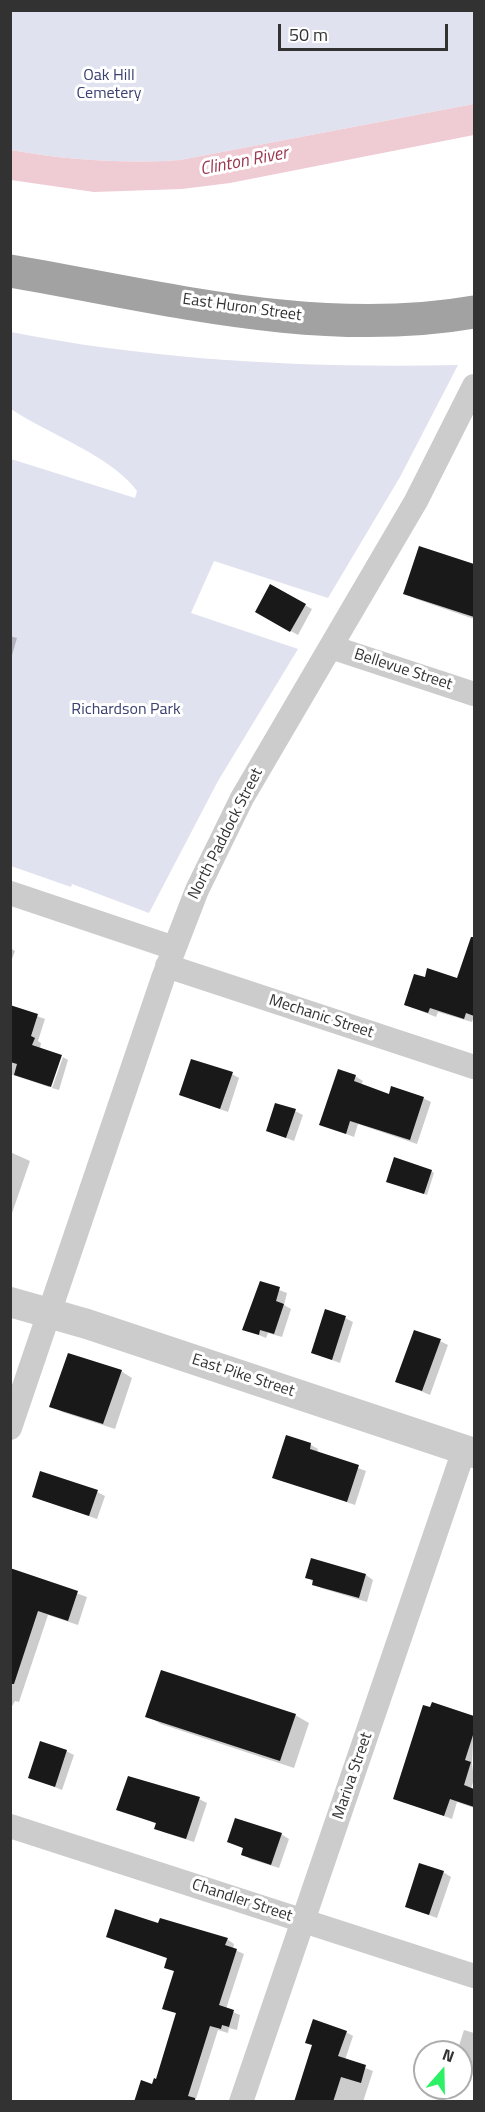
<!DOCTYPE html>
<html>
<head>
<meta charset="utf-8">
<style>
  body { margin:0 }
  #map { position:relative; width:485px; height:2112px; overflow:hidden; background:#fff; font-family:"Titillium Web",sans-serif }
  canvas { display:block }
  .frame { position:absolute; inset:0; border:12px solid #323232; pointer-events:none }
  .north { position:absolute; left:413px; top:2040px; width:60px; height:60px; box-sizing:border-box; background:#fff; border:2px solid #adadad; border-radius:50%; rotate:20deg; font-size:16px; font-weight:700; line-height:24px; text-align:center; color:#323232 }
  .north::after { content:''; display:block; margin:auto; width:21px; height:27px; background:#2df066; clip-path:polygon(50% 0,100% 100%,50% 72%,0 100%) }
  .scale { position:absolute; left:278px; top:24px; width:170px; height:27px; box-sizing:border-box; border:3px solid #323232; border-top:0; padding-left:8px; font-size:18px; line-height:21px; white-space:nowrap; color:#323232; -webkit-text-stroke:4px #fff; paint-order:stroke }
</style>
</head>
<body>
<div id="map">
<canvas width="485" height="2112"></canvas>
<div class="frame"></div>
<div class="north">N</div>
<div class="scale">50 m</div>
</div>
<script>
const ctx = document.querySelector('canvas').getContext('2d');
ctx.lineJoin = 'round';
function paint(path, color) { ctx.fillStyle = color; ctx.fill(path, 'evenodd'); }
function stroke(path, color, width, dash) { ctx.strokeStyle = color; ctx.lineWidth = width; ctx.lineCap = dash ? 'butt' : 'round'; ctx.setLineDash(dash || []); ctx.stroke(path); }
function write(font, color, halo, rows, align = 'center') {
  ctx.font = font + ' "Titillium Web",sans-serif'; ctx.lineWidth = 6; ctx.setLineDash([]); ctx.textBaseline = 'middle'; ctx.strokeStyle = halo; ctx.fillStyle = color; for (const [text, x, y, turn = 0] of rows) {
    ctx.save(); ctx.translate(x, y); ctx.rotate((+turn || 0) * Math.PI / 180); ctx.textAlign = isNaN(turn) ? turn : align; if (halo) ctx.strokeText(text, 0, 0); ctx.fillText(text, 0, 0); ctx.restore();
  }
}
paint(new Path2D(`
  M10,11h464v93l-294,56c-58,4 -113,0 -169,-10z
  M11,332c146,29 297,36 447,33l-58,112 -72,121 -114,-37 -23,52 107,36 -80,132 -69,132 -77,-29 -1,3 -60,-21v-407l124,39 2,-7c-25,-35 -91,-58 -126,-82z`), '#e0e2ef');
paint(new Path2D(`
  M474,104v31l-244,48 -48,6 -88,3 -83,-12v-30c56,10 111,14 169,10z`), '#efcbd4');
paint(new Path2D(`
  M420,548l54,18v53l-58,-20 -11,-6z
  M271,586l41,23 -14,26 -41,-23z
  M10,636l7,2 -5,17 -2,-1z
  M10,948l5,3 -5,13z
  M466,957l8,3v56l-2,6 -34,-10 -2,5 -30,-12 19,-26 33,1z
  M10,1006l35,13 -7,22 3,2 -1,6 20,7 -11,31 -39,-13z
  M63,1057l5,3 -9,30 -7,-2z
  M232,1074l7,4 -11,34 -47,-17z
  M355,1076l8,5 -2,4 28,10 34,3 8,4 -14,42 -59,-20 -4,13 -33,-13z
  M295,1111l8,4 -9,26 -26,-10z
  M10,1152l20,9 -20,58z
  M431,1171l3,2 -7,22 -36,-12z
  M261,1283l26,10 -3,12 7,4 -9,28 -14,-4 -2,5 -22,-9z
  M345,1318l8,4 -13,41 -27,-10z
  M440,1341l8,4 -18,50 -33,-14z
  M121,1371l11,7 -17,51 -53,-17 -11,-6z
  M287,1437l24,8 7,4 -1,4 49,18 -11,34 -81,-28z
  M97,1492l8,4 -8,23 -63,-22z
  M11,1570l76,27 -9,28 -30,-10 -29,87 -4,-1 -5,9z
  M366,1575l7,5 -6,22 -46,-14 -14,-11z
  M433,1704l41,13 -2,47 2,15 -3,10 3,1v18l-17,-6 -5,17 -57,-21z
  M295,1715l14,8 -15,45 -133,-44 -14,-8z
  M66,1751l8,4 -12,35 -32,-13z
  M199,1799l8,4 -13,39 -31,-10 -7,-4 1,-4 -39,-15z
  M281,1834l8,5 -10,29 -29,-9 -7,-5 2,-5 -16,-8z
  M443,1872l8,5 -14,41 -30,-11z
  M159,1925l68,14 7,5 -1,5 11,5 -18,55 14,6 -3,15 -8,-2 -1,5 -10,-3 -23,72h-59l21,-21 21,-67 -14,-6 12,-36 -10,-5 3,-8 -61,-23z
  M464,2030l10,3v35l-13,-5v-11h-4z
  M346,2032l7,4 -8,24 28,11 -10,31h-61l12,-56z`), '#0003');
paint(new Path2D(`
  M419,546l55,18v53l-71,-23z
  M270,584l36,20 -16,28 -35,-20z
  M471,937h3v79l-8,-3 -2,6 -34,-11 -2,5 -24,-8 10,-31 11,3 2,-9 30,10z
  M10,1005l28,9 -7,22 4,2 -3,7 30,10 -11,32 -37,-12 3,-11 -7,-2z
  M191,1059l42,13 -13,37 -41,-14z
  M338,1069l18,6 -2,6 35,13 2,-8 33,11 -14,43 -60,-19 -4,13 -27,-9z
  M275,1103l21,6 -10,29 -20,-7z
  M394,1157l38,13 -8,24 -38,-12z
  M260,1281l20,6 -4,14 8,3 -10,30 -14,-4 -1,5 -17,-5z
  M325,1309l21,7 -14,44 -21,-7z
  M414,1330l27,9 -19,52 -27,-9z
  M68,1353l54,17 -19,54 -54,-17z
  M286,1435l25,8 -1,6 49,16 -12,37 -75,-24z
  M40,1471l58,19 -9,26 -57,-19z
  M311,1558l55,16 -7,24 -47,-13 1,-5 -8,-2z
  M10,1568l68,23 -10,30 -30,-10 -24,73h-4z
  M161,1670l135,44 -16,47 -135,-44z
  M432,1702l42,14v16l-9,28 6,2 -7,23 10,4v18l-24,-8 -6,17 -51,-17 30,-94 7,2z
  M40,1741l27,9 -12,37 -27,-9z
  M128,1776l72,21 -14,42 -32,-10 2,-6 -40,-13z
  M235,1818l47,15 -11,32 -30,-10 2,-7 -16,-6z
  M419,1863l25,8 -15,44 -24,-8z
  M115,1909l43,14 2,-5 68,20 -3,7 12,4 -18,56 15,5 -5,17 -7,-2 -1,4 -11,-3 -22,70 7,2v4h-61l7,-22 11,4 2,-6 2,1 20,-66 -14,-4 12,-38 -10,-3 3,-10 -61,-21z
  M313,2019l34,12 -9,25 28,9 -5,18 -20,-6 -8,25h-39l18,-57 -7,-2z`), '#191919');
stroke(new Path2D(`
  M331,647l143,47
  M10,893l164,55
  M167,966l307,101
  M10,1428l153,-450 34,-88 45,-92 174,-297 58,-115
  M10,1826l464,150
  M241,2102l223,-652`), '#ccc', 24);
stroke(new Path2D(`
  M10,1302l77,22 387,129`), '#ccc', 30);
stroke(new Path2D(`
  M10,271c152,26 310,68 464,41`), '#a2a2a2', 33);
write('16px', '#3b4171', '#fff', [
  ["Oak Hill",109,76],
  ["Cemetery",109,94],
  ["Richardson Park",126,710]
]);
write('16px', '#323232', '#fff', [
  ["East Huron Street",242,308,8],
  ["Bellevue Street",403,670,18],
  ["North Paddock Street",226,834,-63],
  ["Mechanic Street",321,1017,18],
  ["East Pike Street",243,1376,18],
  ["Mariva Street",353,1776,-71],
  ["Chandler Street",242,1901,18]
]);
write('italic 18px', '#9b3951', '#fff', [
  ["Clinton River",244,162,-11]
]);
</script>
</body>
</html>
